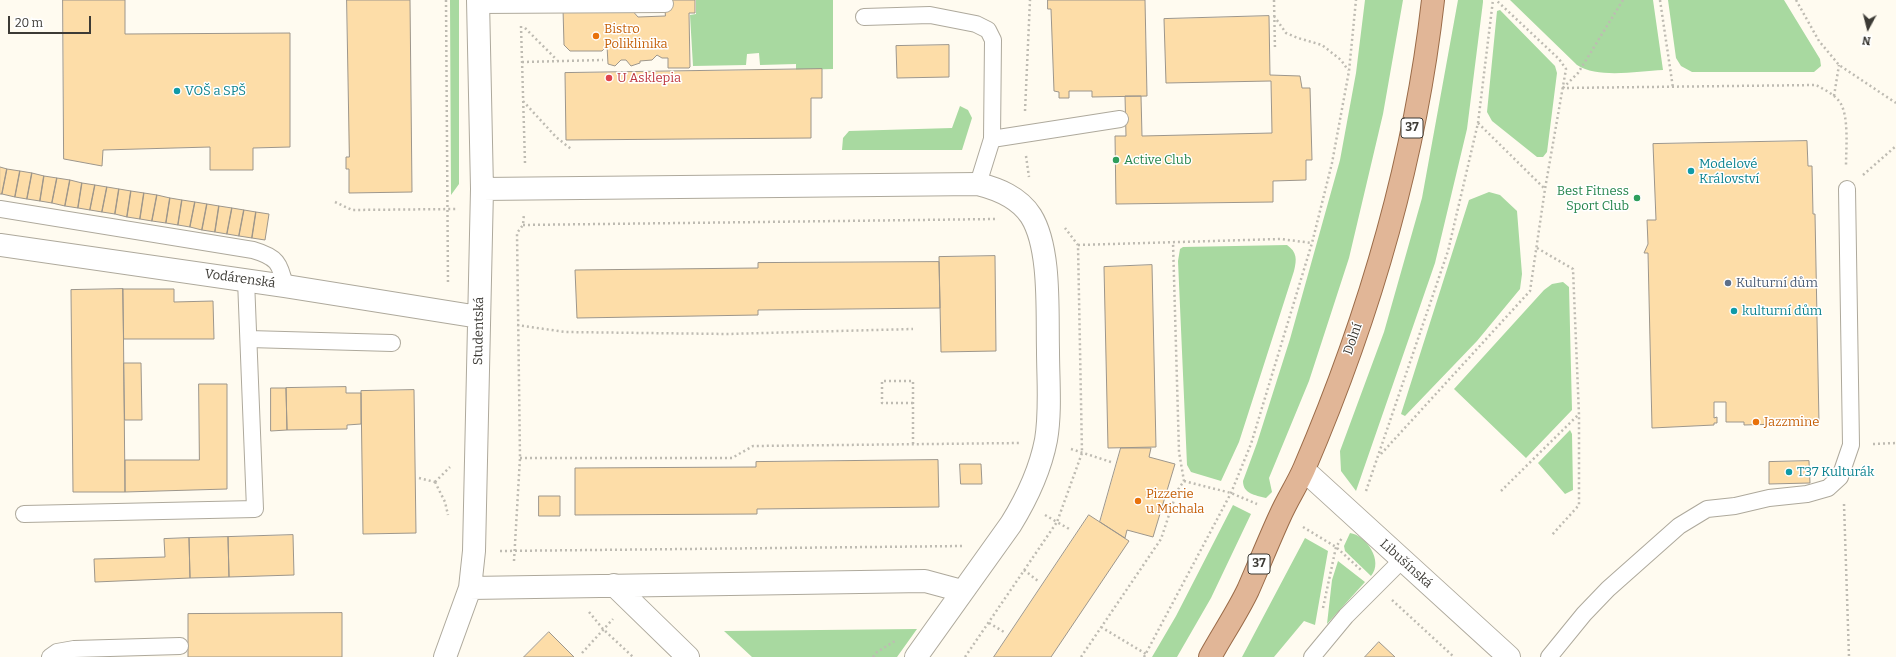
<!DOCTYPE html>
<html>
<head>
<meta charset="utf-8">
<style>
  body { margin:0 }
  #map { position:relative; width:1896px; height:657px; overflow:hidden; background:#fffbf0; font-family:Bitter,serif }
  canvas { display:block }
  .north { position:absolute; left:1848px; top:8px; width:40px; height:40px; -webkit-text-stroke:3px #fff; paint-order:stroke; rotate:187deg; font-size:11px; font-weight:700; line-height:16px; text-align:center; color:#3c3a35 }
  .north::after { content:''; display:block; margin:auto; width:14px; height:18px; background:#3c3a35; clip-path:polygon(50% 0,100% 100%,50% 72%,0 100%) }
  .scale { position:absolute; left:8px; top:16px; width:83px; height:18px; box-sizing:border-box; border:2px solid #3c3a35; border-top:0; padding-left:5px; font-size:12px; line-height:14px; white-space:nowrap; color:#3c3a35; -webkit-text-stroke:3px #fff; paint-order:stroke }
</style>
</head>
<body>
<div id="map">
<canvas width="1896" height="657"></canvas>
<div class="north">N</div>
<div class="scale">20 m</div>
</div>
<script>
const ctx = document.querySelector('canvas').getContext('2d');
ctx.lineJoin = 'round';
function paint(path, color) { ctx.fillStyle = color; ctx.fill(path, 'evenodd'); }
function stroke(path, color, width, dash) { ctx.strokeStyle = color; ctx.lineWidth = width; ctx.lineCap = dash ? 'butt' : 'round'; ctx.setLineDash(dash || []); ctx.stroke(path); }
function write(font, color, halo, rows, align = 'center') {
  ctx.font = font + ' Bitter,serif'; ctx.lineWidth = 3; ctx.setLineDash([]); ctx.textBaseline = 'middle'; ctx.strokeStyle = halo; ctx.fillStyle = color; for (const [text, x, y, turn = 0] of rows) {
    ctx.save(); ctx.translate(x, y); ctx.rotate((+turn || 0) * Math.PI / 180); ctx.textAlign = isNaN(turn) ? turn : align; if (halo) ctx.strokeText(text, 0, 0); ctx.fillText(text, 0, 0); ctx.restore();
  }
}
paint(new Path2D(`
  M450,0h9v184l-8,11z
  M696,0h137v69l-37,1v-6l-36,1 -1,-12 -12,1 -1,11 -53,1 -3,-51 6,-1z
  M1365,0h38l-20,114 -34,144 -40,123 -40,97 3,14 -6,6c-11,-3 -23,-4 -23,-17l14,-38 33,-104 50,-179 16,-87z
  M1458,0h25v2l-16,127 -32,134 -79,228 -15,-20 -1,-20 44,-119 38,-134z
  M1510,0h143l10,70c-25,1 -64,9 -86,-5z
  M1668,0h116l36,59 1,7 -7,6h-122l-11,-6 -5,-8z
  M1500,10l55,56 2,7 -10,79 -4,5h-6l-45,-36 -5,-9 10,-101z
  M960,106l8,4 4,8 -10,32h-120l1,-12 6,-7 103,-3z
  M1489,192l11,3 17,16 5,63 -2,15 -43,52 -72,75 -4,-2 68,-214z
  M1287,245c10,7 10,14 7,26l-55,171 -18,39 -30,-9 -4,-7 -9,-204 2,-12 3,-2z
  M1563,282l6,5 3,123 -46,48 -72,-69 90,-99 8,-6z
  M1570,430l2,4 1,56 -8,4 -27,-31z
  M1233,505l18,9 -40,84 -34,59h-25l24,-41z
  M1350,533c16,2 34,28 21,43l-26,-25 -1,-5z
  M1305,538l23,13 -13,74 -11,-4 -30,36h-32z
  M1338,561l27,21 -38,42 5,-44z
  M917,629l-20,28h-145l-28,-26z`), '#a8d9a0');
const building = new Path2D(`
  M63,0h62v34l165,-1v114l-37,1v22h-43v-23l-107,3 -1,16 -38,-7z
  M347,0h63l2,192 -63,1v-24h-3v-12h3z
  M665,0h30v13h-6l1,54 -1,1h-21v-10h-6l-5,-3 -5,5 -12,1v2l-9,3 -5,-6h-5l-6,6 -7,-2 -1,-18 -5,5h-32l-6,-6 -1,-36 67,-1 8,9 27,-1z
  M1048,0h97l2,96 -55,1v-6h-23v7h-10v-6l-5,-1 -3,-82h-3z
  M1269,16l1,59 30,1 2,12h8l2,72h-6v20l-33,1v21l-157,2 -1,-68h11l-1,-40h16l1,40 130,-3 -1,-52 -105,2 -2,-64z
  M949,45v32l-52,1 -1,-32z
  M822,69v29h-11v40l-245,2 -1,-67z
  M1807,141l1,25h4l1,48h2l4,209 -75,2v-3h-18v-20h-12v16l3,-1v6h-3v2l-62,3 -4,-175h-4l4,-9 -1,-24h9l-3,-76z
  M0,167l7,2 -5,25h-2z
  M7,169l13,2 -5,26 -13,-3z
  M20,171l12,2 -5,26 -12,-2z
  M32,173l12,3 -4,25 -13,-2z
  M44,176l13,2 -5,25 -12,-2z
  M57,178l13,2 -5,26 -13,-3z
  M70,180l12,3 -4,25 -13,-2z
  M82,183l13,2 -5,25 -12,-2z
  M95,185l12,2 -5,25 -12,-2z
  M107,187l12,2 -4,25 -13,-2z
  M119,189l12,2 -4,26 -12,-3z
  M131,191l13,2 -4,26 -13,-2z
  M144,193l13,2 -5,26 -12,-2z
  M157,195l13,3 -4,25 -14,-2z
  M170,198l12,2 -4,25 -12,-2z
  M182,200l13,2 -5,25 -12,-2z
  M195,202l12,2 -5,26 -12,-3z
  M207,204l12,2 -4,26 -13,-2z
  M219,206l13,2 -5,26 -12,-2z
  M232,208l12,2 -5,26 -12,-2z
  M244,210l12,2 -4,26 -13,-2z
  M256,212l13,2 -4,26 -13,-2z
  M995,256l1,95 -55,1 -2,-95z
  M939,262l1,46 -182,2v5l-181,3 -2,-48 183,-2v-5z
  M1152,265l4,182 -48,1 -4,-181z
  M123,289l2,203h-52l-2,-202z
  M123,289h51v13l39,-1 1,38h-90z
  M124,363h17l1,57h-17z
  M199,384h28v105l-102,3v-32h74z
  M346,387v6h15v31l-14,1v4l-60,1 -1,-42z
  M271,388h15l1,42 -16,1z
  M414,390l2,143 -53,1 -2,-143z
  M1121,448h30l-2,9 26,7 -22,73 -26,-7 -2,8 -25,-16z
  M938,460l1,47 -182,2v5l-182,1v-47l181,-1v-5z
  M1809,461l1,22 -41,1v-22z
  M960,464h21l1,20h-21z
  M539,496h21v20h-21z
  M1089,515l40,26 -78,116h-57z
  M293,535l1,40 -65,2 -1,-40z
  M228,537l1,40 -39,1 -1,-40z
  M189,538l1,40 -95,4 -1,-23 71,-2 -1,-18z
  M342,613v44h-154v-43z
  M549,632l25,25h-50z
  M1379,642l16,15h-30z`);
paint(building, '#fddda8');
stroke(building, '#9d968b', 1);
const service = new Path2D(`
  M478,5l187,-1
  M864,17l66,-2 46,9 12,6 5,10 -1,99 -14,45
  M992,139l128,-20
  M0,209l253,41c24,7 27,13 32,36
  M249,339l143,4
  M24,514l231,-5 -9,-229
  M50,657l7,-5 17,-3 106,-3
  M1312,657l34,-41 56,-56
  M1549,657l35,-43 24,-25 71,-63 28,-17 28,-3 34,-8 38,-4 21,-6 12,-11 11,-32 -4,-256`);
const minor = new Path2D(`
  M482,189l496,-5c20,5 41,13 53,32 20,32 16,96 17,134 0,30 3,61 -2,90 -6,31 -19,58 -35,84l-95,133
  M0,245l285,41 194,31
  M1304,470l205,187
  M614,585l74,72
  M470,588l455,-7 37,10
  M445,657l25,-69 4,-37 8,-362 -4,-189`);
const primary = new Path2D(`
  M1210,657c12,-22 27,-44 38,-67 11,-25 21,-50 32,-74 7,-16 17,-31 24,-47 64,-149 111,-308 129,-469`);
stroke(service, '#aea99c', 18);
stroke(minor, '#aea99c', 24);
stroke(primary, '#9a6b48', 24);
stroke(new Path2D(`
  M446,0l2,285
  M1274,0l1,50
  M1660,0l13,88
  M1796,0l23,41 20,24 57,38
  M1274,16l12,17 12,5 24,7 19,15 7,10
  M521,26l4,137
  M525,28l32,32
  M522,62l81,-2
  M1562,88l254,-3c9,5 20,10 25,19 8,15 5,45 5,62
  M1563,88l15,-15 45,-73
  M1834,96l5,-31
  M523,101l33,36 15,12
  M1025,111l5,-111
  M1478,123l67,66
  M1026,156l3,21
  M1863,175l33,-29
  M335,202l17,8 105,-1
  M523,225l474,-6
  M1078,245l202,-6 32,4
  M1537,248l36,21 6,146v90l-28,31
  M517,325l48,7 162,2 186,-5
  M913,403h-31v-22h31v64
  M1873,444l23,-1
  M1071,449l40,13
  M1381,454l149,-163 15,-102 21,-120 -7,-10 -63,-59
  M520,458h212l21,-12 267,-3
  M419,478l16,4
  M1184,481l47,12 26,11
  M435,482l10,20 3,13
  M435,482l15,-15
  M1366,491l82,-240 30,-128 15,-123
  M1501,491l77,-76
  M1844,504l5,153
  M1045,515l12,7 25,-69 -4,-208 -13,-17
  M1303,527l33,20 25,23
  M500,551l463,-5
  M514,561l6,-103 -3,-225 6,-8 1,-11
  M1024,570l14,11
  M1392,600l62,57
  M1323,608l13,-61 6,-9
  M589,612l14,17 30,28
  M989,623l15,9
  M1101,627l45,27
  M582,653l31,-34
  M873,657l4,-5 18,-11
  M965,657l92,-135 14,8
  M1081,657l80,-118 16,-48 7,-10 -5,-29 -6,-210
  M1144,657l87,-164 20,-49 61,-201 20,-80 17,-92 7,-71`), '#bebbb2', 2.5, [2, 3]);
stroke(service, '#fff', 16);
stroke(minor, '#fff', 22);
stroke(primary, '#e1b697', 22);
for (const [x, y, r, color] of [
  [596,36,4,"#e8710a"],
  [609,78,4,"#e0444e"],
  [177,91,4,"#0f9aa8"],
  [1116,160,4,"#2e9e5b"],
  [1691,171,4,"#0f9aa8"],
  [1637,198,4,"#2e9e5b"],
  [1728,283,4,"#5c6f8a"],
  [1734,311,4,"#0f9aa8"],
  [1756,422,4,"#e8710a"],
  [1789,472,4,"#0f9aa8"],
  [1138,501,4,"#e8710a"]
]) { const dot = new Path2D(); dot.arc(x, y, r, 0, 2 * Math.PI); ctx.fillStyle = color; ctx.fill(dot); stroke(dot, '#fff', 1.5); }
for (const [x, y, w] of [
  [1412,128,22],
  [1259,564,22]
]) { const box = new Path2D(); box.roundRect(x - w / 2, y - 10, w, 20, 3); ctx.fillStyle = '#fff'; ctx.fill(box); stroke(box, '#3c3a35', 1); }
write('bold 12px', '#3c3a35', null, [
  ["37",1412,128],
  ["37",1259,564]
]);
write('13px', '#c56008', '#fff', [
  ["Bistro",604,29],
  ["Poliklinika",604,44],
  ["Jazzmine",1764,422],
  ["Pizzerie",1146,494],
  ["u Michala",1146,509]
], 'left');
write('13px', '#be3a42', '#fff', [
  ["U Asklepia",617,78]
], 'left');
write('13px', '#0d838f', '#fff', [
  ["VOŠ a SPŠ",185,91],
  ["Modelové",1699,164],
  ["Království",1699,179],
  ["kulturní dům",1742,311],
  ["T37 Kulturák",1797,472]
], 'left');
write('13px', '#27864d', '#fff', [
  ["Active Club",1124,160],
  ["Best Fitness",1629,191,"right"],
  ["Sport Club",1629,206,"right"]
], 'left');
write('13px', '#3c3a35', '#fff', [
  ["Vodárenská",240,279,8],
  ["Studentská",479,331,-89],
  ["Dolní",1353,339,-71],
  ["Libušínská",1406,564,42]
]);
write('13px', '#4e5e75', '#fff', [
  ["Kulturní dům",1736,283]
], 'left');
</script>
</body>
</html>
